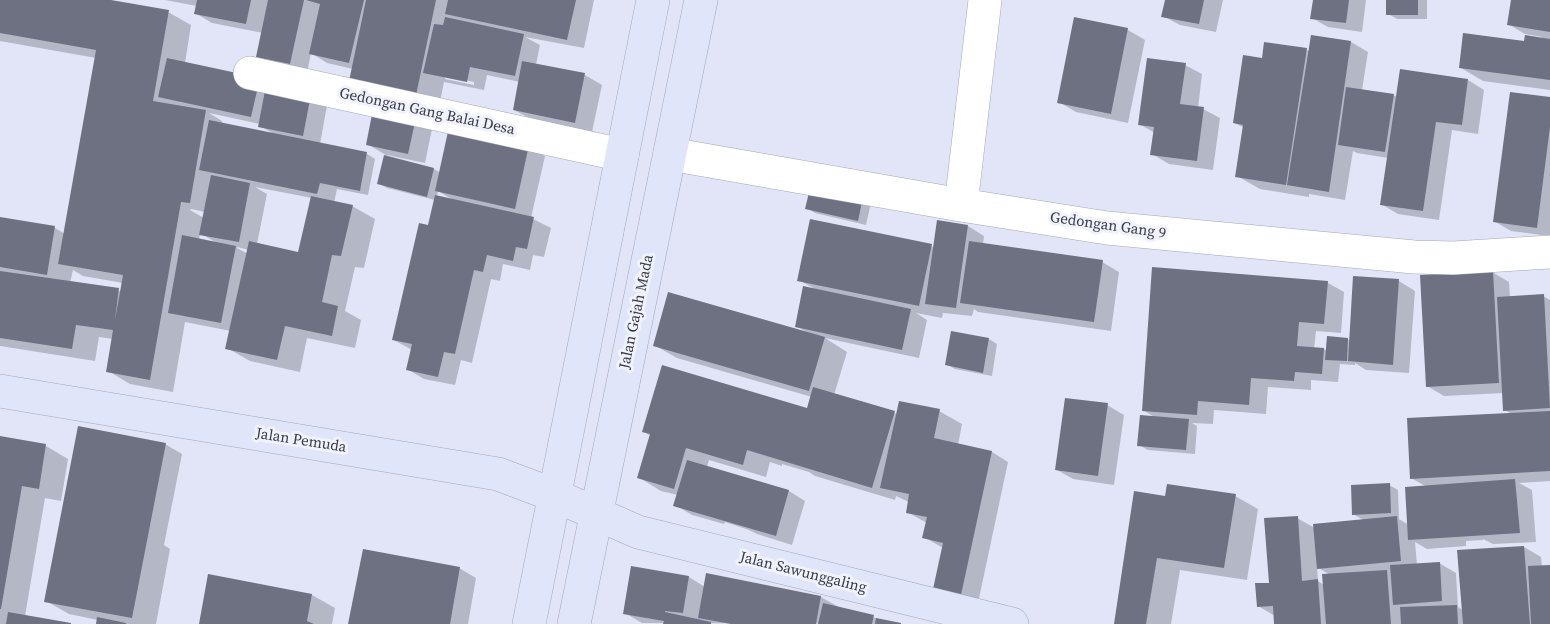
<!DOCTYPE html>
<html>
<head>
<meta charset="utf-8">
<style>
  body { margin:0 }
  canvas { display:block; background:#e1e5f7 }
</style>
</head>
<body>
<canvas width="1550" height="624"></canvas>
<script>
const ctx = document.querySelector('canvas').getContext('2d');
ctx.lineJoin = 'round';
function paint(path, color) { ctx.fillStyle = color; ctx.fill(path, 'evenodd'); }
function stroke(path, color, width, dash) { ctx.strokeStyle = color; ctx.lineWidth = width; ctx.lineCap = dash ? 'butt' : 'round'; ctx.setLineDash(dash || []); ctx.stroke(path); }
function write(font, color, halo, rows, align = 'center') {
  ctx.font = font + ' "Source Serif 4",serif'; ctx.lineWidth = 6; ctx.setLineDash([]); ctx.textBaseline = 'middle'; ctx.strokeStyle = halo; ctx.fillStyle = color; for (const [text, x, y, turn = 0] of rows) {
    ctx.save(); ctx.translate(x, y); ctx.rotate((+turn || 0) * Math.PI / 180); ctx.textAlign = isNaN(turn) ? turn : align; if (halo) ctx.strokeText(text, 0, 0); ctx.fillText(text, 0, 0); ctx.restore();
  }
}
paint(new Path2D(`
  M0,0h101l67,12 23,13 -6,38 143,37 -8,44 47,10 8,5 -7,36 -31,-6 -3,14 18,3 23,13 -11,49 -9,-1 -10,44 16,9 -6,28 -48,-10 -7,34 -50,-11 -23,-13 4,-17 -46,-9 -12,70 -43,-8 -22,-13 5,-32 -14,-2 -4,24 -95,-15v-128l55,10 10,6 31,-176 -96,-17zM209,113l51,11v2l14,8 -52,-10v-3zM255,187l57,11 -12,56 -43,-10 10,-50zM191,209l14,3 -1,6 -14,-8zM200,233l17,10 -18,-3zM237,247l12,3 -1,4 -11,-6zM73,270l10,6 40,7 -2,9 -3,-2 -48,-7z
  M165,0h429l-10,48 -59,-11 15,8 -4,20 49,10 17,10 -10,47 -61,-13 -17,-9 6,-28 -33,-7 -3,15 -40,-8 -6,30 -85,-43 -26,-6 -16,-10 -4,20 -33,-7 -16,-10 5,-23 -51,-10 -17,-10 2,-7zM445,76l29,6v3l-29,-6z
  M1166,0h57l-7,32 -36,-7 -17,-9z
  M1314,0h52l-4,32 -34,-5 -16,-9z
  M1388,0h39v19h-30l-9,-5z
  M1512,0h38v90l-67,-9 -22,-13 64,-25 17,-4v-2l-17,-3 -17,-10z
  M1076,19l52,11 17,10 -17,83 -52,-11 -17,-10z
  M1312,37l39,5 17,10 -6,38 31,5 4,2 71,-17 16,10 -6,44 -26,-4 -13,90 -41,-6 -17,-10 7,-46 -31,-5 -4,-2 -8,49 -36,-6v3l-49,-8 -23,-13 8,-48 -11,-5 29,-63 43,-10 4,1z
  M1185,65l17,9 -4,34 5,1 17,9 -7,52 -44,-6 -17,-10 3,-21 -16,-9z
  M1550,98v138l-39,-5 -17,-10z
  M375,106l58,18 -8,39 -38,-8 -1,2 48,12 7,4 87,-27 17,10 -14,62 20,10 -7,29 -11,-2 -3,15 -27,-6 -3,17 -9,-2 -19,84 -11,-3 -6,25 -31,-6 -17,-10 5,-19 -18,-10 35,-113 6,-27 -48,-12 -8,-5 7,-28 -19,-11zM438,191l15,9 -16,-3z
  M872,198l-6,27 -51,-12 -8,-5z
  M968,226l16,10 -1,8 119,18 17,10 -8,59 -133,-19 -4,-3 -2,7 -29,-3 -1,5 -26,-5 11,7 -8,38 -94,-20 22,14 -13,43 63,19 42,-3 23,13 -4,21 34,7 16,10 -30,141 -27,-5 -8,-50 -19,-11 3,-14 -20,-11 2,-10 -13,-6 -1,4 -80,-24 -6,-4 -27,-8v2l-12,-4 -4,15 -57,-17 -2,7 82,24 16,10 -13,44 -35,-11 -8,-4 -24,-8 -1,2 -32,-9 -17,-10 3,-10 -17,-4 -23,-14 13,-41 -8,-5 165,-21 4,-13 -135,-39 -23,-13 154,-12 -12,-7 19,-37 -16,-9 132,-34 3,2z
  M1492,272l17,10 1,16 33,-2 7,4v181l-31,2 13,7 4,52 -43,2 -10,-5v1l-17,1v5l-39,3 -12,-7 2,23 22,-2 17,10 2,34 5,3 61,-63 17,10 1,10 8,-1v58h-275v-8l-17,-10 13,-22 26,-66 18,10 50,-7 -12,-7 36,-29 9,5 1,29 10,6 18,-38 -16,-9 102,-63 -8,-5 -1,-17 -60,3 -17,-10zM1317,567l13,8 -6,10 -6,-4z
  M1399,281l16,10 -6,82 -43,-3 -11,-7v2l-15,-1 -2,18 -27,-2v10l-43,-3 -2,27 -52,-4 -1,14 -21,-1 5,3 -2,28 -47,-4 -9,-5 17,-27 -13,-8 185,-127 16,9 -3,41 -25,-2 -2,18h10l3,2 20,-12 4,2z
  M989,339l8,5 -5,32 -37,-7 -9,-5z
  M1107,405l17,10 -10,70 -41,-6 -16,-9z
  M0,438l46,8 22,13 -7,42 -16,-3 -20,118 45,8h-70z
  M165,444l17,10 -18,91 6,4 -14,75h-58v-4l-29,-6 -23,-13z
  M1235,496l23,13 -11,71 -67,-10 -9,54h-55l50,-127z
  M459,568l17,10 -8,46h-118z
  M633,568l56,9 16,10 3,-12 113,22 21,12 56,15 -256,-1 -17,-10z
  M210,576l102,19 23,13 -3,16h-131z`), '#0003');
paint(new Path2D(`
  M0,0h111l58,10 -16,91 53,9 -16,93 -9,-1 -31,178 -44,-8 7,-42 -37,-5 -4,24 -72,-11v-67l119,17 -4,32 8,-45 -65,-11 38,-214 -96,-17z
  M197,0h54l-5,24 -52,-10z
  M268,0h36l-14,64 -34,-7z
  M306,0h58l-15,63 -40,-9 11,-50z
  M366,0h70l-21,100 -67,-14z
  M448,0h128l-9,40 -122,-26z
  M1165,0h39l-5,24 -38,-7z
  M1313,0h36l-3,23 -36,-4z
  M1386,0h32v15h-32z
  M1511,0h39v32l-43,-7z
  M445,17l79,17 -9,42 -45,-9 -3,15 -44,-9 11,-49 9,1z
  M1074,17l54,11 -17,86 -54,-11z
  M1463,33l61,8 1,-6 25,4v41l-91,-12z
  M1311,35l40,6 -22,151 -42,-7z
  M1264,42l43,6 -21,137 -51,-8 8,-52 -10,-2 10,-68 19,3z
  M167,58l93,20 -9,39 -93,-20z
  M1147,58l39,5 -6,41 24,3 -7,54 -47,-6 4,-28 -16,-2z
  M522,61l63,12 -10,50 -62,-13z
  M1400,69l68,10 -6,46 -26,-3 -13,89 -43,-6z
  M267,80l45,9 -9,47 -45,-9z
  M1346,87l48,7 -9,58 -47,-7z
  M1510,92l40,5v30l-13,101 -44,-6z
  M374,104l43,9 -9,41 -42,-9z
  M209,120l158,32 -7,39 -40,-8 -3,11 -118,-24z
  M449,127l80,18 -14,64 -80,-18z
  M384,155l50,13 -7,29 -50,-13z
  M211,175l39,8 -11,59 -40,-7z
  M812,180l52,12 -6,29 -53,-12z
  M435,195l99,22 -7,32 -11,-2 -3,14 -26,-6 -4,17 -9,-2 -19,84 -11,-2 -6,25 -32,-7 6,-26 -20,-4 27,-117 9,2z
  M311,196l42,9 -12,51 -9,-1 -10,47 16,4 -6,30 -47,-10 -8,34 -52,-11 24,-108 49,11z
  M0,217l55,9 -8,49 -47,-8z
  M810,219l122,25 -13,62 -122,-25z
  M937,220l31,5 -12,83 -31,-4z
  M182,235l54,11 -15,77 -53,-10z
  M969,241l134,19 -9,62 -134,-19z
  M1152,267l176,14 -4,43 -25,-2 -2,24 27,2 -2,26 -27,-2 -1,9 -43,-3 -2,27 -51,-4 -1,14 -55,-4z
  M1493,271l6,112 -73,4 -6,-112z
  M1353,276l46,3 -6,86 -45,-4z
  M803,286l108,23 -9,41 -107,-23z
  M668,292l157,45 -16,54 -156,-45z
  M1544,294l6,114 -47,3 -6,-114z
  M951,331l38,7 -6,35 -38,-8z
  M1327,336l21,2 -1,23 -22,-1z
  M662,365l145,43 6,-21 82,24 -23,77 -125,-38 -4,15 -57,-17 -12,41 -37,-11 13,-44 -8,-2z
  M1065,398l43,5 -10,73 -43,-6z
  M899,401l41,8 -6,29 58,13 -31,144 -28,-6 10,-46 -21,-5 5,-21 -21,-4 3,-19 -29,-6z
  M1550,411v60l-140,8 -3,-61z
  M1140,415l49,4 -3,31 -49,-4z
  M78,426l88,17 -34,175 -88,-16z
  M0,436l46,8 -7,45 -17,-3 -21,123h-1z
  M687,460l102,30 -13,46 -103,-30z
  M1515,479l5,54 -112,7 -3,-53z
  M1390,483l1,30 -39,2 -1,-30z
  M1167,484l69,10 -12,74 -67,-10 -11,66h-32l20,-133 31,5z
  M1298,516l4,65 16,-2 3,45h-47l-1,-18 -16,1 -2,-24h14l-5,-65z
  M1397,516l4,45 -84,8 -4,-45z
  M1524,546l6,78h-67l-6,-74z
  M363,549l97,18 -10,57h-102z
  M1440,562l2,39 -49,4 -3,-40z
  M1550,565v59h-19l-3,-58z
  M631,566l58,10 -6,37 -18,-2v1l46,10v2h-48l1,-3 -41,-7z
  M1387,570l4,54h-65l-4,-50z
  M706,573l115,23 -5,28h-85l-33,-6z
  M208,574l104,20 -5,27 7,3h-115z
  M823,603l51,12 -2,9h-54z
  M1457,605l1,19h-57l-1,-17z
  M8,612l63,11v1h-65z
  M97,617l29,6v1h-30z
  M876,618l25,5v1h-26z`), '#6d7181');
const street = new Path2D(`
  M250,73l372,82
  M670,154l291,51 146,23 307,29 39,1 97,-6
  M961,205l24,-205`);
const secondary = new Path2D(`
  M0,391l498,83 56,21 84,37 374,92
  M529,624l124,-624
  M574,624l127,-624`);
stroke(street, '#a3a7b9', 34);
stroke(secondary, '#a3a7b9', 34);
stroke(street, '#fff', 33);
stroke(secondary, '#e1e5fa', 33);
write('15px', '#393a42', '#f0f3fe', [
  ["Gedongan Gang Balai Desa",427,112,12],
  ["Gedongan Gang 9",1108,226,8],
  ["Jalan Gajah Mada",637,312,-78],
  ["Jalan Pemuda",301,441,9],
  ["Jalan Sawunggaling",803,573,14]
]);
</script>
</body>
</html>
